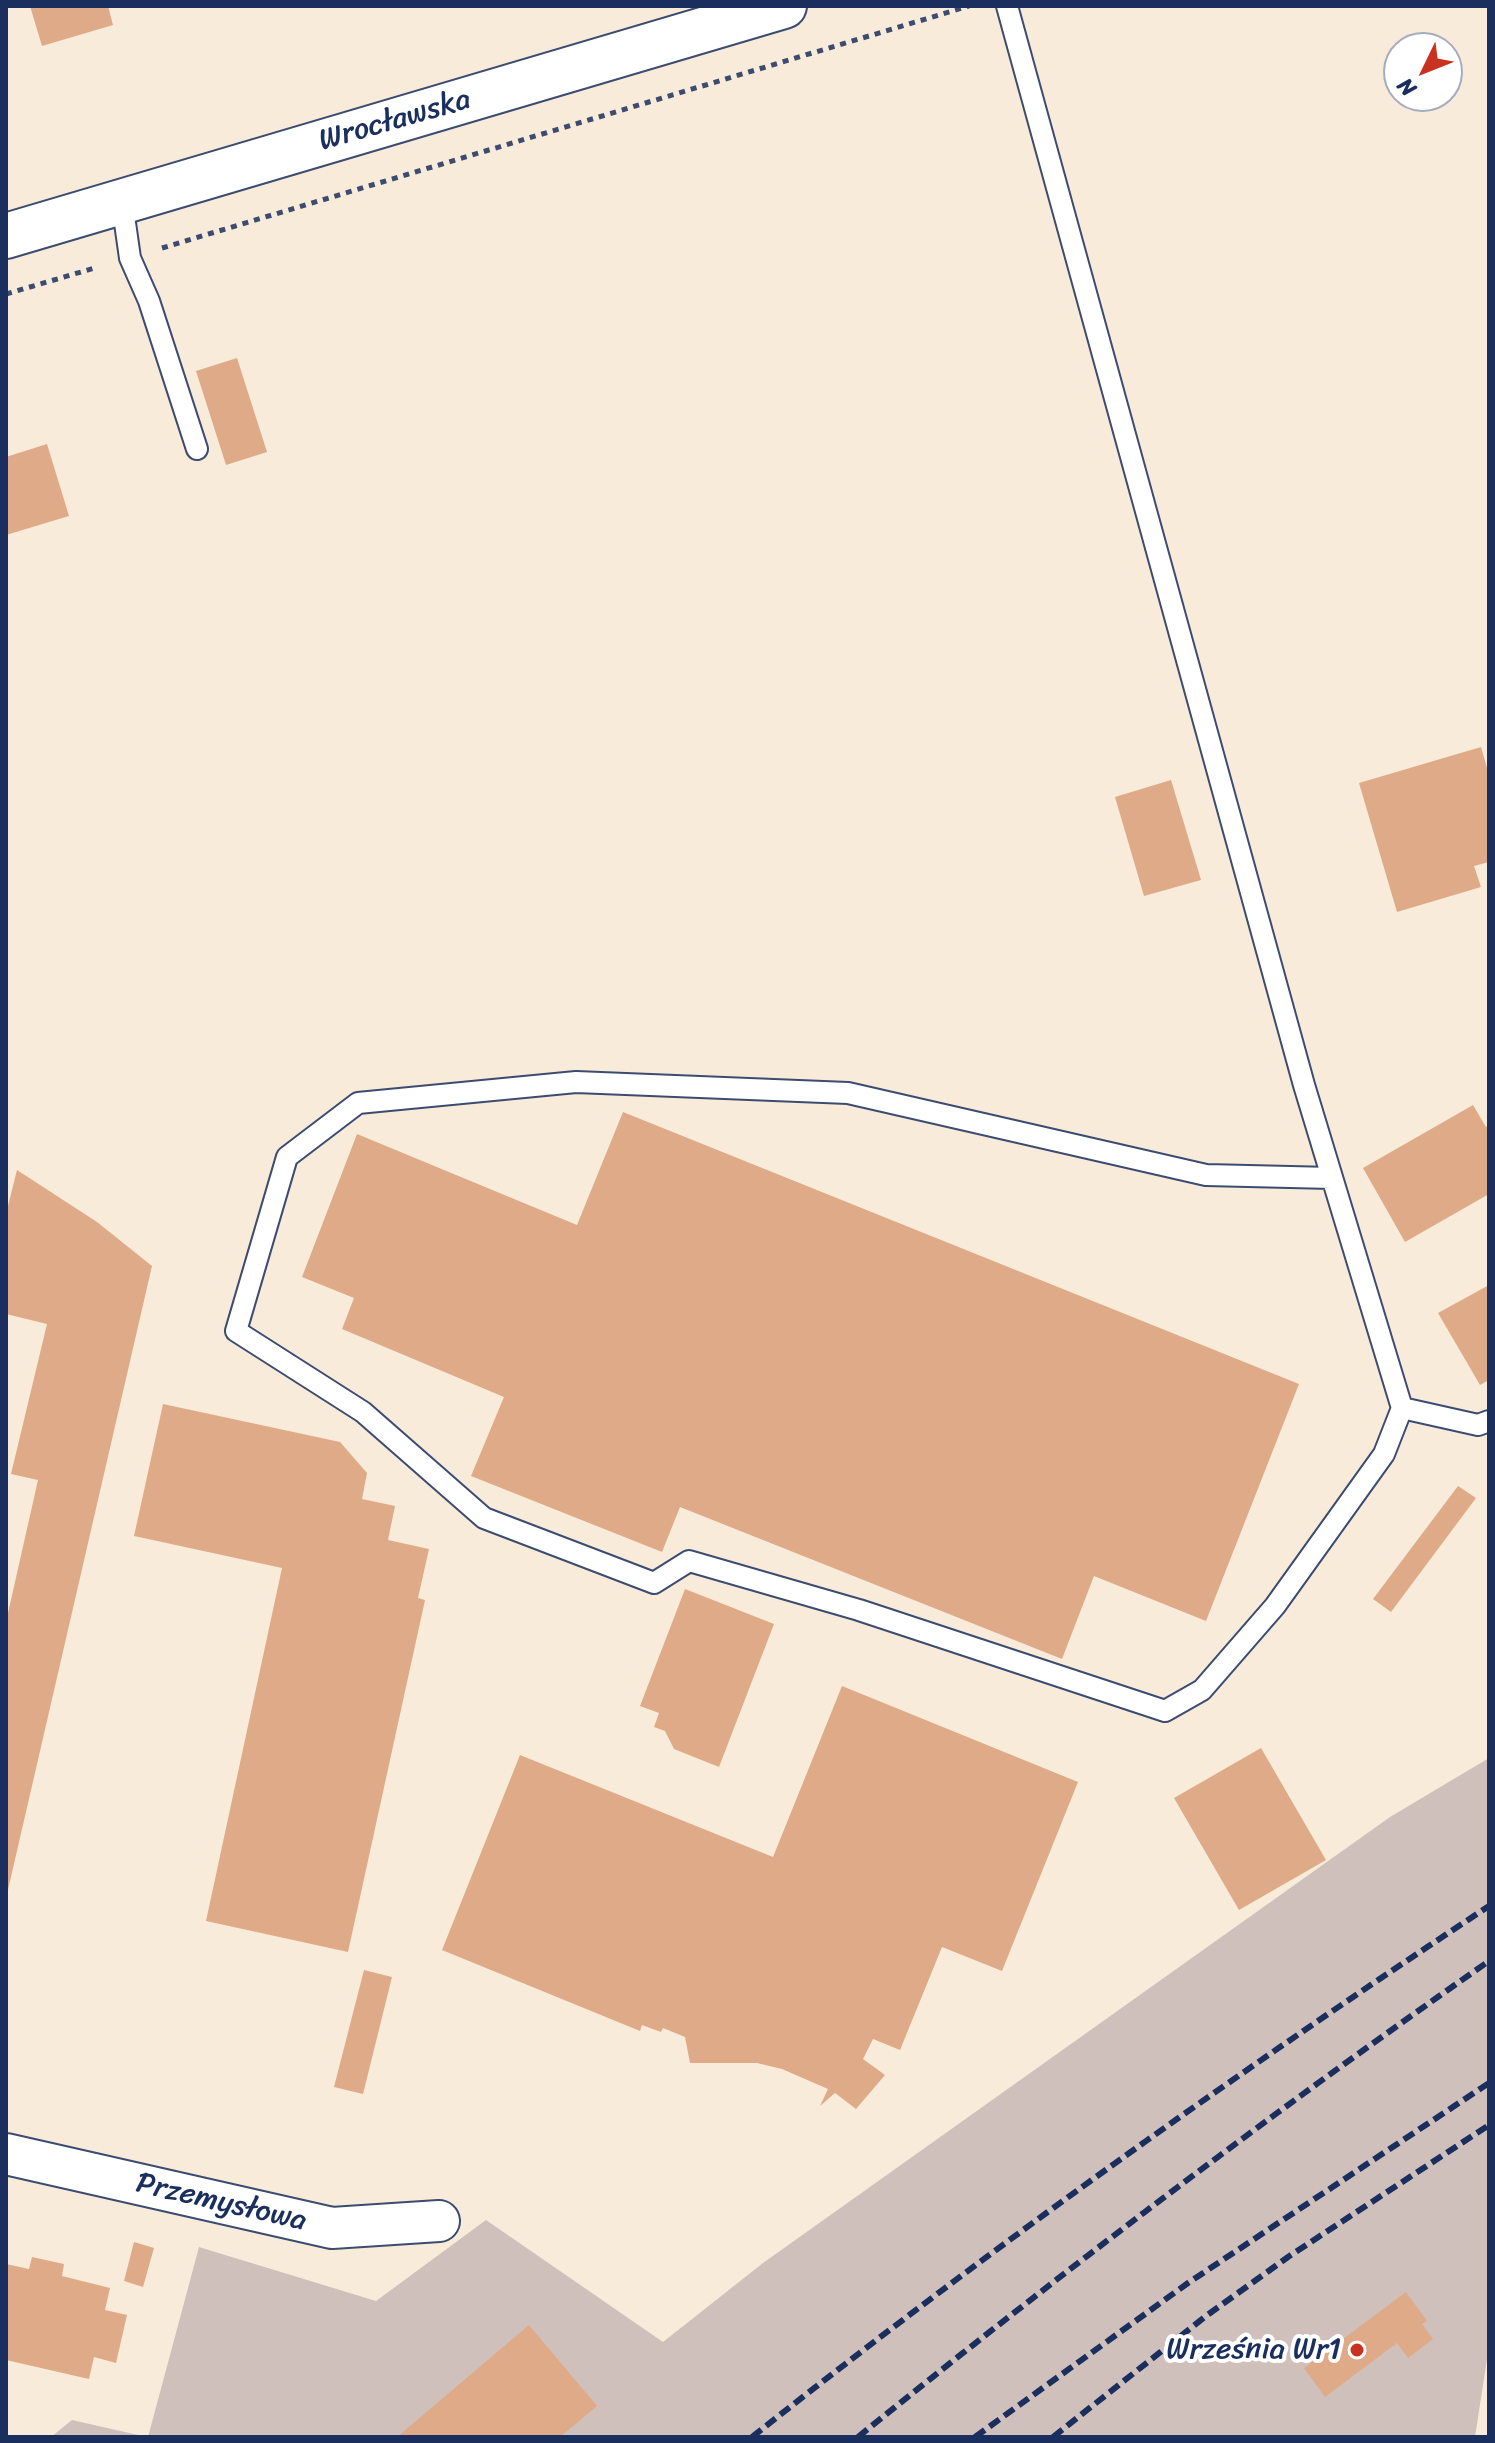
<!DOCTYPE html>
<html>
<head>
<meta charset="utf-8">
<style>
  body { margin:0 }
  #map { position:relative; width:1495px; height:2443px; overflow:hidden; background:#f8ebd9; font-family:Sriracha,sans-serif }
  canvas { display:block }
  .frame { position:absolute; inset:0; border:8px solid #1b2f5e; pointer-events:none }
  .north { position:absolute; left:1383px; top:32px; width:80px; height:80px; box-sizing:border-box; background:#fff; border:2px solid #a4acbf; border-radius:50%; rotate:227deg; font-size:22px; font-weight:700; line-height:32px; text-align:center; color:#1b2f5e }
  .north::after { content:''; display:block; margin:auto; width:28px; height:36px; background:#c8321e; clip-path:polygon(50% 0,100% 100%,50% 72%,0 100%) }
</style>
</head>
<body>
<div id="map">
<canvas width="1495" height="2443"></canvas>
<div class="frame"></div>
<div class="north">N</div>
</div>
<script>
const ctx = document.querySelector('canvas').getContext('2d');
ctx.lineJoin = 'round';
function paint(path, color) { ctx.fillStyle = color; ctx.fill(path, 'evenodd'); }
function stroke(path, color, width, dash) { ctx.strokeStyle = color; ctx.lineWidth = width; ctx.lineCap = dash ? 'butt' : 'round'; ctx.setLineDash(dash || []); ctx.stroke(path); }
function write(font, color, halo, rows, align = 'center') {
  ctx.font = font + ' Sriracha,sans-serif'; ctx.lineWidth = 8; ctx.setLineDash([]); ctx.textBaseline = 'middle'; ctx.strokeStyle = halo; ctx.fillStyle = color; for (const [text, x, y, turn = 0] of rows) {
    ctx.save(); ctx.translate(x, y); ctx.rotate((+turn || 0) * Math.PI / 180); ctx.textAlign = isNaN(turn) ? turn : align; if (halo) ctx.strokeText(text, 0, 0); ctx.fillText(text, 0, 0); ctx.restore();
  }
}
paint(new Path2D(`
  M1489,1758v588l-14,91h-1327l51,-190 177,54 110,-81 177,122 100,-79 627,-446z
  M72,2420l75,17h-96z`), '#d0c0bc');
paint(new Path2D(`
  M30,6h78l5,19 -71,21z
  M237,358l30,94 -41,13 -30,-94z
  M47,444l22,72 -63,19v-78z
  M1481,747l8,28v87l-15,4 7,21 -84,25 -38,-129z
  M1171,780l30,100 -57,16 -29,-99z
  M1473,1105l13,22 3,-2v69l-84,48 -42,-74z
  M623,1112l676,272 -93,237 -112,-45 -32,83 -382,-152 -18,45 -191,-76 33,-79 -162,-68 12,-31 -52,-21 55,-143 220,91z
  M17,1170l80,52 55,44 -145,628 -1,-272 32,-142 -27,-6 36,-150 -41,-10v-108h2z
  M1489,1285v95l-9,5 -42,-72z
  M163,1404l177,38 27,31 -5,26 33,7 -7,34 41,9 -11,49 7,2 -77,352 -142,-31 76,-353 -148,-32z
  M1458,1486l18,12 -85,114 -18,-13z
  M685,1589l89,35 -55,143 -45,-18 -9,-18 -11,-4 5,-14 -19,-7z
  M842,1686l236,96 -76,189 -60,-24 -42,103 -27,-11 -10,20 22,16 -29,34 -21,-16 -15,13 8,-17 -46,-20 -25,-6h-67l-5,-26 -22,-9 -2,4 -19,-7 -2,6 -198,-81 78,-195 253,102z
  M1261,1748l65,112 -87,50 -65,-112z
  M364,1970l28,7 -29,117 -29,-7z
  M134,2242l20,6 -11,39 -19,-6z
  M32,2257l32,7 -2,12 48,12 -5,22 22,5 -11,48 -22,-6 -5,22 -83,-19v-96l23,5z
  M1406,2292l21,29 -5,3 11,15 -25,19 -11,-15 -72,54 -21,-29z
  M529,2325l68,81 -37,31h-163z`), '#dfaa88');
const service = new Path2D(`
  M1007,6l297,1079 98,323 -18,46 -109,152 -73,84 -37,21 -306,-101 -170,-49 -35,22 -170,-65 -121,-106 -127,-81 51,-174 71,-54 218,-21 272,11 358,82 126,3
  M122,202l8,56 19,43 48,148
  M1402,1408l76,17 11,-4`);
const minor = new Path2D(`
  M6,2154l326,74 107,-7`);
const tertiary = new Path2D(`
  M6,236l778,-230`);
stroke(service, '#3c4b70', 24);
stroke(minor, '#3c4b70', 44);
stroke(tertiary, '#3c4b70', 48);
stroke(new Path2D(`
  M162,248l807,-242
  M6,294l92,-27`), '#3c4b70', 5, [6, 6]);
stroke(service, '#fff', 20);
stroke(minor, '#fff', 40);
stroke(tertiary, '#fff', 44);
stroke(new Path2D(`
  M752,2437c237,-188 484,-364 737,-531
  M858,2437c205,-166 415,-325 631,-476
  M975,2437l213,-154 301,-200
  M1053,2437l153,-121 82,-59 201,-132`), '#1b2f5e', 6, [12, 6]);
for (const [x, y, r, color] of [
  [1357,2350,8,"#c8321e"]
]) { const dot = new Path2D(); dot.arc(x, y, r, 0, 2 * Math.PI); ctx.fillStyle = color; ctx.fill(dot); stroke(dot, '#fff', 3); }
write('30px', '#1b2f5e', '#fff', [
  ["Wrocławska",395,121,-16],
  ["Przemysłowa",221,2203,13]
]);
write('30px', '#1b2f5e', '#fff', [
  ["Września Wr1",1341,2350]
], 'right');
</script>
</body>
</html>
